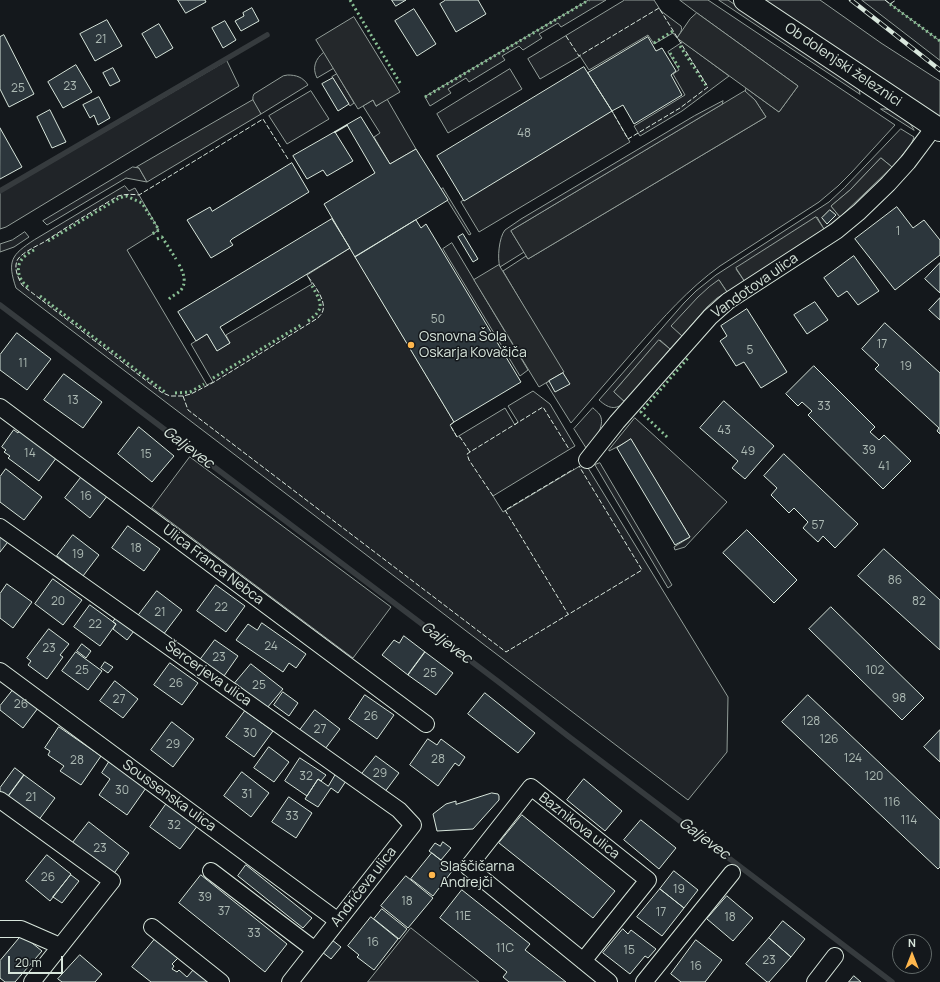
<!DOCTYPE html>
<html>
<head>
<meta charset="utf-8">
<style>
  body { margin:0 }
  #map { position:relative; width:940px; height:982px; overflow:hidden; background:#14181c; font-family:Manrope,sans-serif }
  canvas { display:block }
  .north { position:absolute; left:892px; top:934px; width:40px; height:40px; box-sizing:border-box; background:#14181c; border:1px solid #626a69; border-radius:50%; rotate:0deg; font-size:11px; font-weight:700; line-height:16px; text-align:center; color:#d8e6dc }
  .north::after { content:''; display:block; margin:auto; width:14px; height:18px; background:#ffb74d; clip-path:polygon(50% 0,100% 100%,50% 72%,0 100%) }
  .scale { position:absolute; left:8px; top:956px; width:55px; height:18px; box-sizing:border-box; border:2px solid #d8e6dc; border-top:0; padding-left:5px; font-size:12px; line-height:14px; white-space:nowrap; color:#d8e6dc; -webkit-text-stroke:3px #14181c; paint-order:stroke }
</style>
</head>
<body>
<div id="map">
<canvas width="940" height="982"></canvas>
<div class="north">N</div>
<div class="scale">20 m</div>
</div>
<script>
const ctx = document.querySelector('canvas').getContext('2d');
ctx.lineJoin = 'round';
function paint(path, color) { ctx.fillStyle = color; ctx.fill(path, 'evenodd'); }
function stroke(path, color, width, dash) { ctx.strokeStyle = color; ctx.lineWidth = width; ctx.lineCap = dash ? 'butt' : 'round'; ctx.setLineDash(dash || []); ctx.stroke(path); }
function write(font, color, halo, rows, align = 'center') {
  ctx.font = font + ' Manrope,sans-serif'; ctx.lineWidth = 3; ctx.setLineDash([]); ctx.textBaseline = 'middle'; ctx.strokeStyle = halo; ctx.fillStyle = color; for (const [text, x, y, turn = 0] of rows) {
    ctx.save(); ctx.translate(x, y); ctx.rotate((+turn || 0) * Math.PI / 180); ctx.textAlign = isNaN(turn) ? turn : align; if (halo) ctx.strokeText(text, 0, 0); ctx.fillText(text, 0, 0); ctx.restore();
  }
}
const green = new Path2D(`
  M589,0h17l-45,27 -3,-4 -19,11 3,4 -19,12 -4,-4 -17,10 3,4 -36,22 -3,-4 -18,11 3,4 -21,13 -5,-9z
  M625,0h29l7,11 20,15c2,5 -2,8 -4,12l-4,-5 -19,11 -6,-9 -59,35 -9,-14 -40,23 -12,-20z
  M680,0h28l187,125 -43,47 -14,14 -19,16 -99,64c-32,23 -57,52 -83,81 -22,25 -44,51 -66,76l-25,-40 17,-10 -60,-102 23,-15 2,3 238,-142 -11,-17 -10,-8 1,-4 33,24 19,-26 -101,-73z
  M719,0h9l127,85 4,5 1,4z
  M764,0h56l61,43 59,38v37z
  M862,0h23l55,41v19z
  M683,42l46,34 -47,35 -42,25 -6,-10 51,-31 -12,-21 6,-4 -11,-18z
  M324,52l10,16 -17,10c-5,-10 -2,-19 7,-26z
  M227,61l12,25 -233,141 -6,2v-36z
  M510,69l12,20 -74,44 -11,-19z
  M337,74l17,29 -4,3 -18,-29z
  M288,75c8,0 15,2 20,10l-47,29c-4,-7 -11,-13 -7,-20l29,-18z
  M311,91l18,28 -42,25 -18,-28z
  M387,99l29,50 -26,15 -16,-27 6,-4 -17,-27 10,-6 3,6z
  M723,101l-1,4 -211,126 13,21 -24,15c-3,-8 -1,-30 5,-37 5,-4 11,-7 16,-11l173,-103z
  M881,109c14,-1 27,9 33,21z
  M612,111l18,31 -151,90 -18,-30z
  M901,129l13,8 -3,8 -19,22 -11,-9 -31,32 -19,16 9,11 -16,12 -7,-12 -81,52 9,13 -18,10 -8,-12 -47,46 10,10 -12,13 -10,-9 -46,52 11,10c-10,9 -17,6 -26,-2l85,-97 12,-12 20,-16 113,-73 15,-14z
  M133,167l6,1 8,14 -21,-4 -79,47 -4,-4z
  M125,186l4,5 6,-3 24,42 -32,20 80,135 6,-3 -22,-38 16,-10 10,16 13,-7 -4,-8 86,-51 -5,-9 43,-27 104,174 -4,3 7,12 48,-29 10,17 3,-3 -10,-16 25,-15 17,13 25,42 -82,50 10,16 82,-49 143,234 -1,55 -39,48 -672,-512c-9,-27 -5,-33 18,-48z
  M443,188l28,46 -2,1 -28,-45z
  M25,232l4,5 -15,10 -14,5v-8l12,-4z
  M452,243l76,127 -8,6 -77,-127z
  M593,408c2,2 5,4 7,7 6,11 -7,26 -12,36l-14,-22z
  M635,418l92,84 -42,45 -10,3 -1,-3 16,-10 -59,-97 -22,11v-1z
  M190,457l201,150 -38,51 -201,-150z
  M600,463l72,122 -4,3 -73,-123z
  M411,928l68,54h-111z`);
paint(green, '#202428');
stroke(green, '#939e99', 1);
const parking = new Path2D(`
  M697,13l101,73 -19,26 -102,-74 13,-19z
  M354,17l46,75 -24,14 -3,-6 -15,9 -42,-69z
  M745,91l10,9 11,17 -238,142 -17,-28z
  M253,100l8,14 -114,68 -8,-14 -2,-1z
  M881,158l11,9 -52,50 -9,-11 19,-16z
  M816,217l8,12 -79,53 -9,-14z
  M499,265l65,107 -25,15 -65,-107z
  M719,280l8,12 -10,6 -10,9 -25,29 -11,-10 27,-29 11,-10z
  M659,340l11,9 -45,53 -11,-10z`);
paint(parking, '#24282b');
stroke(parking, '#939e99', 1);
stroke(new Path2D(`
  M0,191l267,-156
  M0,305l500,378 68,53 324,246`), '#363b3e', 5.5);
const building = new Path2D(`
  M178,0h27l1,2 -20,11z
  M392,0h14l-10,6z
  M446,0h32l8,14 -30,18 -16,-28z
  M252,8l7,13 -18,10 -6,-10 9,-5 -1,-3z
  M414,9l22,35 -19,12 -22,-35z
  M107,20l15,26 -27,15 -15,-27z
  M225,21l11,19 -13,8 -11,-20z
  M159,24l14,24 -17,10 -14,-24z
  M4,35l30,59 -25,13 -9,-18v-52z
  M648,37l8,14 6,-3 14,23 -5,4 11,20 -48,29 -11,-19 -11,6 -24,-38z
  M76,65l16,27 -29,16 -15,-26z
  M584,67l28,44 -148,90 -27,-45z
  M113,68l7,13 -10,5 -7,-13z
  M333,78l16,26 -11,7 -16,-27z
  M99,97l11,21 -12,7 -4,-10 -4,3 -7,-13z
  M50,110l16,32 -14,6 -15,-31z
  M361,117l29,47 26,-15 32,51 -93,57 -31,-53 51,-31 -28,-48z
  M0,128l22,39 -22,12z
  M335,132l18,29 -26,15 -4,-6 -16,9 -14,-23z
  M292,163l17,29 -77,47 -2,2 3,4 -22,13 -24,-38 23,-13 2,4z
  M897,207l16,21 11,-8 16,20v15l-45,35 -40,-51z
  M830,210l6,5 -9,9 -5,-6z
  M332,219l18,29 -130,79 10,16 -13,8 -10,-17 -11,7 -18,-29z
  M416,220l5,8 5,-4 95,158 -67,40 -99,-165z
  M463,234l15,25 -5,3 -15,-25z
  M854,256l25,35 -21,14 -11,-14 -9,6 -14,-19z
  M940,263v30l-15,-14z
  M940,298v22l-11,-10z
  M815,302l13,18 -21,14 -13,-19z
  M747,309l40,63 -26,16 -17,-26 -8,4 -16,-25 7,-5 -6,-10z
  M885,323l55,50v61l-3,-3 2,-3 -64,-59 4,-4 -17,-16z
  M17,333l34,26 -24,31 -27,-20v-15z
  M814,366l61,61 -5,5 9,8 5,-5 27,26 -28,28 -75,-74 4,-4 -10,-9 -4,4 -12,-12z
  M563,373l7,11 -15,8 -6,-11z
  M64,374l38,28 -19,26 -39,-28z
  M724,401l50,45 -29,33 -13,-11 6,-7 -38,-33z
  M139,427l35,29 -22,26 -34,-28z
  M14,430l4,3 1,-2 38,26 -18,24 -31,-23 2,-2 -6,-4 2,-2 -4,-3z
  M631,439l59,98 -15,8 -58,-97z
  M784,454l74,70 -23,24 -12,-12 -5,6 -15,-14 5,-6 -14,-14 -5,5 -18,-18 6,-7 -13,-12z
  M6,469l36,28 -18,23 -24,-18v-25z
  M83,475l25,20 -18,23 -25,-20z
  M128,526l32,23 -16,22 -32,-23z
  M0,530l11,8 -11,14z
  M747,530l50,50 -23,23 -51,-50z
  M73,535l26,20 -16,21 -26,-20z
  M884,549l56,51v50l-82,-74z
  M53,579l29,21 -19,25 -28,-21z
  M7,584l25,18 -19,26 -13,-10v-24z
  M216,585l29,21 -19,26 -29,-21z
  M157,591l25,19 -19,25 -25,-19z
  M90,605l26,19 -16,22 -26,-19z
  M831,607l93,91 -22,22 -93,-91z
  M116,618l18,13 -7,9 -14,-11 3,-5 -3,-2z
  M262,623l44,31 -10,14 -7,-5 -6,9 -47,-32 12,-16 9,6z
  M49,629l20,15 -9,11 3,2 -16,22 -19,-14 3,-4 -4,-3z
  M404,636l21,16 -17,23 -26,-20 12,-15 5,3z
  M215,640l23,16 -14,20 -24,-16z
  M82,644l9,7 -5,7 -9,-7z
  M76,652l26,19 -14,19 -26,-19z
  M425,652l28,21 -17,22 -28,-20z
  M105,662l8,5 -5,6 -7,-5z
  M170,663l28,20 -16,22 -28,-20z
  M251,664l32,25 -16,19 -32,-25z
  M115,681l23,18 -15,19 -23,-17z
  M17,685l24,19 -18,24 -23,-18v-4z
  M283,692l15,11 -9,13 -15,-11z
  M485,693l50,40 -17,20 -50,-39z
  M365,695l29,20 -17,24 -28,-20z
  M808,695l132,125v47l-2,2 -156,-147z
  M315,710l25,19 -15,20 -25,-19z
  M245,711l28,20 -19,26 -28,-20z
  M172,722l22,17 -21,28 -22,-17z
  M59,727l42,29 -20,29 -21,-14 4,-5 -16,-11 2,-4 -5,-3z
  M940,730v32l-16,-15z
  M428,739l9,6 4,-6 24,18 -6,9 -4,-3 -17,23 -28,-21z
  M269,747l20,15 -15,20 -20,-14z
  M376,756l23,17 -15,20 -23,-18z
  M300,758l26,17 -5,6 -3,-2 -11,17 -22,-15z
  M109,762l37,26 -19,27 -28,-20 11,-16 -8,-6z
  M15,768l9,7 -17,23 -7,-5v-5z
  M242,772l27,21 -18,24 -27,-21z
  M336,774l10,7 -8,12 -7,-5 -13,19 -13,-8 13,-20 10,7z
  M24,775l31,23 -17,23 -31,-23z
  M584,779l38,32 -17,20 -38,-31z
  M492,793l6,1 1,2v4l-26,29 -36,2 -4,-17 13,-10 10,-3v3z
  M289,797l23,16 -16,25 -24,-16z
  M167,803l31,22 -18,24 -30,-22z
  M522,815l93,76 -22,27 -94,-75z
  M641,820l35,28 -17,21 -35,-29z
  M89,822l40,31 -17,23 -41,-31z
  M443,842l8,6 -10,12 -12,-9 6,-8 5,3z
  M432,853l21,17 -20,26 -22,-17z
  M47,855l24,19 -21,27 -24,-20z
  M246,865l66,53 -9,10 -65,-52z
  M674,871l24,19 -14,18 -24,-19z
  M71,875l8,6 -17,22 -9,-6z
  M201,875l86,69 -22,28 -86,-69z
  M406,876l27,22 -25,30 -27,-22z
  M660,889l24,19 -22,28 -25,-19z
  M462,890l68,54 -5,6 41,32h-57l-6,-5 4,-5 -67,-54z
  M727,896l26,22 -20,23 -26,-22z
  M382,909l25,20 -8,10 -25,-20z
  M371,917l27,22 -24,31 -17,-13 2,-2 -11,-9z
  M783,921l22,18 -14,18 -22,-19z
  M623,929l5,5 3,-4 25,19 -8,9 -3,-2 -15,18 -27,-21z
  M22,935l20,16 -27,31h-10l-5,-4v-17z
  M769,938l22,19 -22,25h-2l-21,-18z
  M155,939l23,19 -6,6 2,2 -2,3 5,3 2,-2 8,7 6,-7 15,12h-57l-19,-15z
  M332,940l9,7 -10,12 -9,-7z
  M696,940l26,20 -17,22h-24l-10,-8z
  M80,955l22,19 -7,8h-33l-4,-3z
  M854,976l7,6h-12z`);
paint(building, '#2c363c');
stroke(building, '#d8e6dc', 1);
const street = new Path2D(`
  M0,407l426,317
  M587,460l30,-38 93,-105 18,-16 108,-70 23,-19 29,-28 20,-22 27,-36
  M0,527l399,283 14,15 -123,157
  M0,671l338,250
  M0,800l112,81 -80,101
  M211,871l104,79
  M152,927l69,55
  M0,929h21l39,17
  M583,961l65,-81 -117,-93 -63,80 141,115
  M644,982l88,-109
  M815,982l20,-26`);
const secondary = new Path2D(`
  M745,0l195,130`);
stroke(street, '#d8e6dc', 18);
stroke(secondary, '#d8e6dc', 24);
stroke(street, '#14181c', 16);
stroke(secondary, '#14181c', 22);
const rail = new Path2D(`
  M851,0l89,70`);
stroke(rail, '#d8e6dc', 4.5);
stroke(rail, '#14181c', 3, [9]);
stroke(new Path2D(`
  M350,0l50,83
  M890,4l50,37
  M654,43l19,-12
  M680,46l27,41
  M670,53l9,15
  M425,97l164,-97
  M157,239l5,-2 14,22
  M48,241l71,-43 7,-2 16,7 17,27 -7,4
  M28,287c-10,-7 -14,-22 -3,-31 3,-3 7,-5 11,-7
  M40,296l121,93 4,3
  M169,299c3,-3 8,-5 11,-8 8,-8 3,-20 -2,-28
  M308,321c17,-12 14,-18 4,-35
  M213,378l88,-53
  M175,393l15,-1 14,-8
  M667,437l-26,-25 47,-54`), '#8ac095', 3, [2, 3]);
stroke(new Path2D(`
  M885,0l5,4 6,-4
  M566,36l13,20 80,-48 49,79 -28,21 -52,31 -16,-28
  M288,159l-25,-40 -124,76c-8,-1 -14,-1 -21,1 -25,15 -50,30 -74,46 -7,4 -21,10 -26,17 -5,8 0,19 4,26l139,107 9,4h13l8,-2 23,-12 104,-64c1,-2 3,-3 4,-5 6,-12 -9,-29 -15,-38
  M183,396l5,14 318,242 136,-82 -63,-104
  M454,422l-4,3 7,12h3l10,15
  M493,496l-24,-36 -2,-6 3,-2 73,-45 26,42
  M507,509l67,-40
  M505,510l63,104`), '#d8e6dc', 1, [5, 2]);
stroke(new Path2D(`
  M335,132l12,-7`), '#d8e6dc', 2);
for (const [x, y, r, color] of [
  [411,345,4,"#ffb74d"],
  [432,875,4,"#ffb74d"]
]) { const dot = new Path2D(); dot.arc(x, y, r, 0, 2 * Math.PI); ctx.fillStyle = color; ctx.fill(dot); stroke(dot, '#14181c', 1.5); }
write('12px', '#adbab4', null, [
  ["21",101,40],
  ["23",70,87],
  ["25",18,89],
  ["48",524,134],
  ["1",898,232],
  ["50",438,320],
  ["17",882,345],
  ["5",750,351],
  ["11",23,364],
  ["19",906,367],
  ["13",73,401],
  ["33",824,407],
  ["43",724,431],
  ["39",869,451],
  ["49",748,452],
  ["14",30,454],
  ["15",146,455],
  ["41",884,467],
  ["16",86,497],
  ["57",818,526],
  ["18",136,549],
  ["19",78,555],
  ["86",895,581],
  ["20",58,602],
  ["82",919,602],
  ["22",221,608],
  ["21",160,613],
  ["22",95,625],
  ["24",271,647],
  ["23",49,649],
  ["23",219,658],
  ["25",82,671],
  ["102",875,671],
  ["25",430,674],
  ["26",176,684],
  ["25",259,686],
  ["98",899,699],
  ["27",119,700],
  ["26",21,705],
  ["26",371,717],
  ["128",811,722],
  ["27",320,730],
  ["30",250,734],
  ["126",829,740],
  ["29",173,745],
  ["124",853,759],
  ["28",438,760],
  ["28",77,761],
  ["29",380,774],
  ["32",306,777],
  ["120",874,777],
  ["30",122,791],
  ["31",247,795],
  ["21",31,798],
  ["116",892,803],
  ["33",292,817],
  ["114",909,821],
  ["32",174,826],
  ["23",100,849],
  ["26",48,878],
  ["19",679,890],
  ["39",205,898],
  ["18",407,902],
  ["37",224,912],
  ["17",661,913],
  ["11E",463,917],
  ["18",730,918],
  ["33",254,934],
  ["16",373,943],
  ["11C",505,949],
  ["15",629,951],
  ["23",769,961],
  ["16",696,967]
]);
write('14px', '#d8e6dc', '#14181c', [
  ["Ob dolenjski železnici",843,65,34],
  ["Vandotova ulica",755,286,-35],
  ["Ulica Franca Nebca",213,565,37],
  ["Šercerjeva ulica",208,674,35],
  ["Soussenska ulica",169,796,36],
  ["Baznikova ulica",579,826,38],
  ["Andrićeva ulica",364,887,-52]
]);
write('14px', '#d8e6dc', '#14181c', [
  ["Osnovna Šola",419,337],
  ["Oskarja Kovačiča",419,353],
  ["Slaščičarna",440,867],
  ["Andrejči",440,883]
], 'left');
write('italic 15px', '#d8e6dc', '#14181c', [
  ["Galjevec",188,448,37],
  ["Galjevec",446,643,37],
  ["Galjevec",704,839,37]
]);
</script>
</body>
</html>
